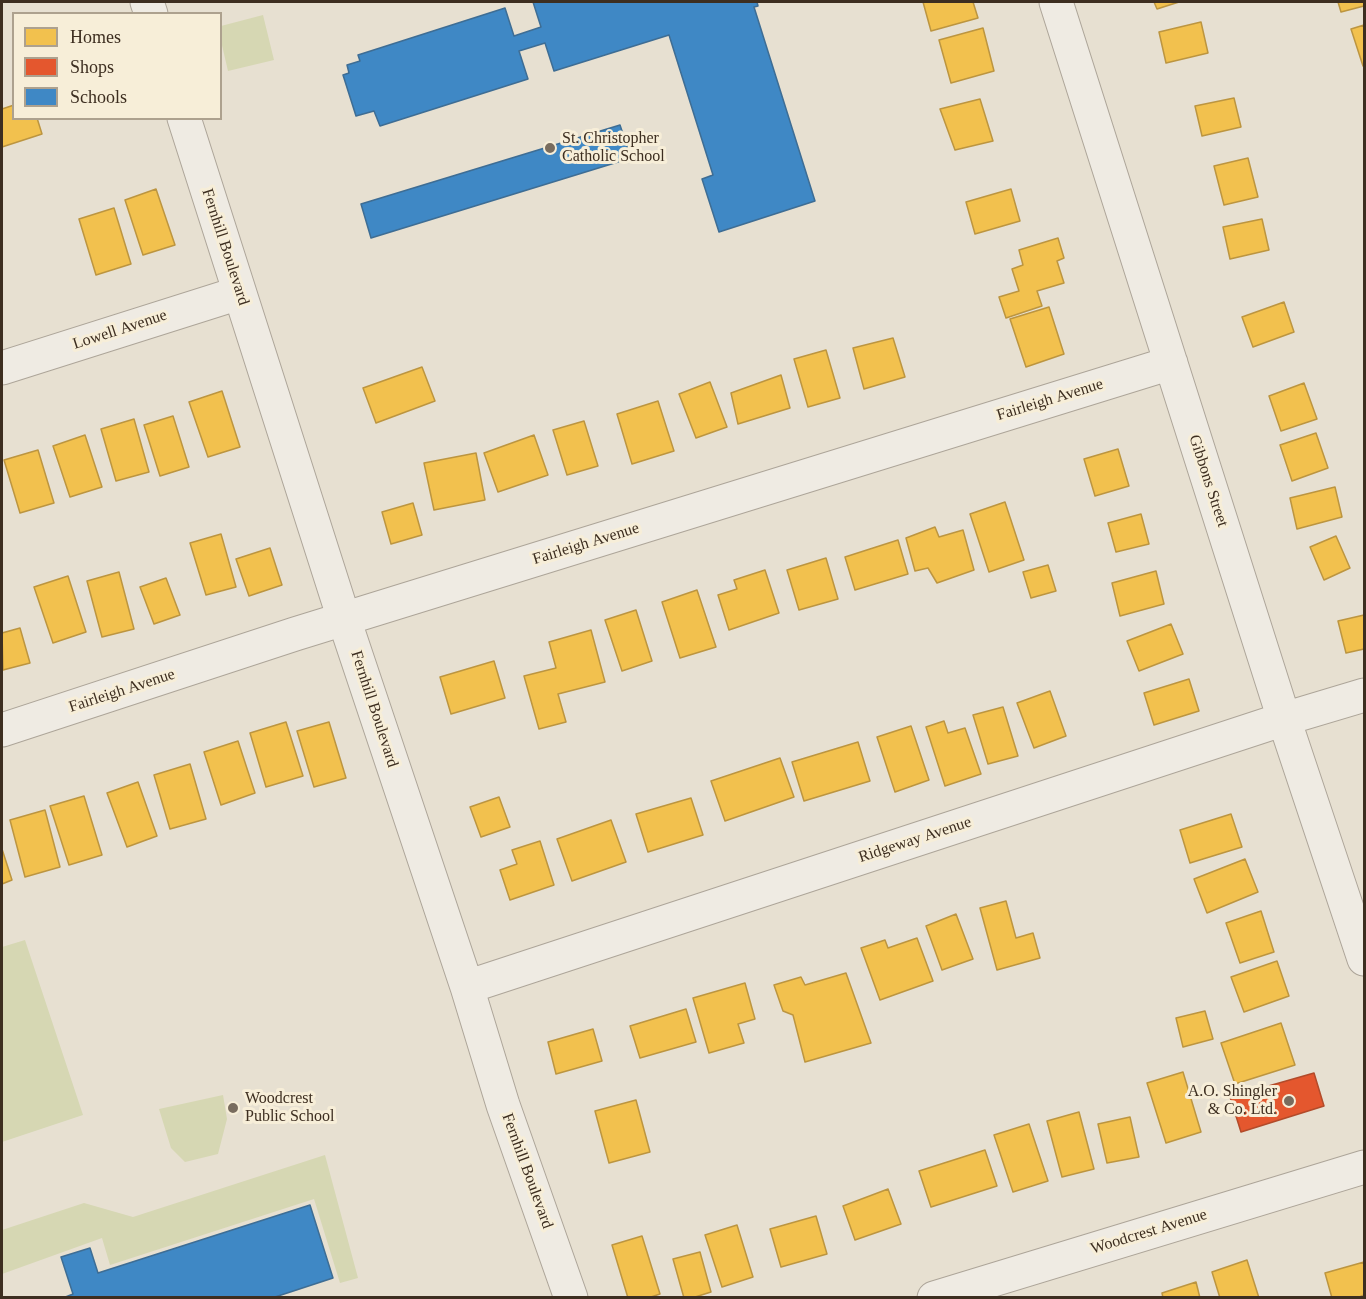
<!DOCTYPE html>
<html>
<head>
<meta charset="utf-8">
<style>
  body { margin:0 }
  #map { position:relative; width:1366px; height:1299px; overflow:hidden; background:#e7e0d1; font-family:Georgia,serif }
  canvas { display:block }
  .frame { position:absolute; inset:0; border:3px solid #3d2e20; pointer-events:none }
  .legend { position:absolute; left:12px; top:12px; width:210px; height:108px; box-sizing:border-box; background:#f7eed8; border:2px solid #ada18e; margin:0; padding:8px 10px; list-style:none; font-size:18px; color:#3d2e20 }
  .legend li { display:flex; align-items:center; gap:12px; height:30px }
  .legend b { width:30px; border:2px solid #ada18e }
</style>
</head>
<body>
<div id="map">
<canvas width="1366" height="1299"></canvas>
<div class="frame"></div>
<ul class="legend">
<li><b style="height:16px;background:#f2c14e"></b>Homes</li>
<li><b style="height:16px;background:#e4572e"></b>Shops</li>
<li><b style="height:16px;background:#3f88c5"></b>Schools</li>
</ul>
</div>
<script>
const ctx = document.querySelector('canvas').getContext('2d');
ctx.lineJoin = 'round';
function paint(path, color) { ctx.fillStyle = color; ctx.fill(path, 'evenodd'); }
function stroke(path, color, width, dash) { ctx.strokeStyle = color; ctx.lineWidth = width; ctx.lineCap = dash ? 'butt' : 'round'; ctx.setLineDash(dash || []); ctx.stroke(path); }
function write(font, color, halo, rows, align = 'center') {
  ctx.font = font + ' Georgia,serif'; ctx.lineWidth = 6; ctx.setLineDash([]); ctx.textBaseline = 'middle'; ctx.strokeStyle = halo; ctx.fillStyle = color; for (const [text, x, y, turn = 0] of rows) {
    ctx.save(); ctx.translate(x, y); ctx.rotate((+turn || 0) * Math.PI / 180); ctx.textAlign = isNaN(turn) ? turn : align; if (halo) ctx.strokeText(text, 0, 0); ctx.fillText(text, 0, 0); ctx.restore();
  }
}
paint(new Path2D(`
  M263,15l11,45 -46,11 -7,-30v-15z
  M25,940l58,175 -81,27v-195z
  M223,1095l4,24 -9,35 -33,8 -14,-14 -12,-39z
  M325,1155l33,123 -18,5 -26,-84 -204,66 -8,-27 -100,36v-44l82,-27 49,14z`), '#d6d7b3');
const homes = new Path2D(`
  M923,2h50l5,16 -47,13z
  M1154,2h25l-22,7z
  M1338,2h26v4l-23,6z
  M1201,22l7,31 -42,10 -7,-31z
  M1364,25v40l-1,1 -12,-37z
  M983,28l11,43 -43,12 -12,-43z
  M1234,98l7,29 -39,9 -7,-30z
  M980,99l13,42 -38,9 -15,-41z
  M14,105v13h23l5,16 -40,13v-38z
  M1248,158l10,39 -34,8 -10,-39z
  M156,189l19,56 -32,10 -18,-55z
  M1011,189l9,32 -45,13 -9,-32z
  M114,208l17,56 -35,11 -17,-56z
  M1262,219l7,31 -39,9 -7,-32z
  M1058,238l6,20 -7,3 7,22 -27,8 5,15 -36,12 -7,-21 20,-6 -7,-22 11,-4 -4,-15z
  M1284,302l10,30 -41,15 -11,-30z
  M1049,307l15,47 -38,13 -16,-48z
  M893,338l12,39 -41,12 -11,-41z
  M826,350l14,48 -32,9 -14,-48z
  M422,367l13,34 -59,22 -13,-35z
  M781,375l9,33 -52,16 -7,-31z
  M710,382l17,45 -31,11 -17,-44z
  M1304,383l13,36 -36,12 -12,-35z
  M222,391l18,56 -32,10 -19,-55z
  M658,401l16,50 -42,13 -15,-50z
  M173,416l16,51 -29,9 -16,-51z
  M134,419l15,53 -33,9 -15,-52z
  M584,421l14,45 -31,9 -14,-45z
  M1316,433l12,35 -36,13 -12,-36z
  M85,435l17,52 -32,10 -17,-51z
  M534,435l14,40 -50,17 -14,-39z
  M1118,449l11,37 -34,10 -11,-37z
  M38,450l16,53 -34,10 -16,-53z
  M476,453l9,47 -51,10 -10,-47z
  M1335,487l7,30 -45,12 -7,-31z
  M1005,502l19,58 -35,12 -19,-58z
  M413,503l9,32 -31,9 -9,-32z
  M1141,514l8,30 -33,8 -8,-29z
  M935,527l4,10 24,-7 11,40 -37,13 -9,-15 -13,3 -9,-33z
  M221,534l15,53 -30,8 -16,-52z
  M1336,536l14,32 -26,12 -14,-33z
  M898,540l10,34 -53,16 -10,-33z
  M270,548l12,37 -33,11 -13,-37z
  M826,558l12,41 -39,11 -12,-40z
  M1048,565l8,26 -25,7 -8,-26z
  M765,570l14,43 -50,17 -11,-35 19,-6 -3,-9z
  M1156,571l8,33 -44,12 -8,-33z
  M119,572l15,57 -32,8 -15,-56z
  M68,576l18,56 -33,11 -19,-56z
  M166,578l14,37 -26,9 -14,-37z
  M697,590l19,57 -36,11 -18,-56z
  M636,610l16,51 -30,10 -17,-51z
  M1364,615v34l-18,4 -8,-32z
  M1171,624l12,30 -44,17 -12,-30z
  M20,628l10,35 -27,7 -1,-37z
  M591,630l14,52 -47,12 8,28 -27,7 -15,-53 32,-8 -7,-26z
  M494,661l11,37 -54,16 -11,-37z
  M1189,679l10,32 -45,14 -10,-32z
  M1050,691l16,45 -32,12 -17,-45z
  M1003,707l15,49 -30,8 -15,-49z
  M944,721l4,12 17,-5 16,46 -36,12 -19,-59z
  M286,722l17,54 -37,11 -16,-54z
  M329,722l17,56 -32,9 -17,-56z
  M911,726l18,54 -34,12 -18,-55z
  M238,741l17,52 -34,12 -17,-53z
  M858,742l12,39 -66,20 -12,-39z
  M780,758l14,39 -69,24 -14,-40z
  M190,764l16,55 -36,10 -16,-54z
  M138,782l19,54 -30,11 -20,-54z
  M84,796l18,59 -33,10 -19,-59z
  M499,797l11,30 -29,10 -11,-30z
  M691,798l12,37 -55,17 -12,-38z
  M45,810l15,57 -35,10 -15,-57z
  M1231,814l11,33 -52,16 -10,-33z
  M611,820l15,42 -54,19 -15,-42z
  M540,841l14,44 -44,15 -10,-30 17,-6 -5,-14z
  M2,849l10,31 -10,4z
  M1245,859l13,33 -51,21 -13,-34z
  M1006,901l10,37 17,-5 7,25 -43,12 -17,-62z
  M1261,911l13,41 -34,11 -14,-40z
  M956,914l17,45 -31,11 -16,-44z
  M917,938l16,43 -53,19 -19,-52 24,-8 3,8z
  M1277,961l12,35 -45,16 -13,-35z
  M846,973l25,70 -66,19 -12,-47 -10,-4 -9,-26 27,-8 4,8z
  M745,983l10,36 -17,5 6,19 -35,10 -16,-55z
  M686,1009l10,33 -56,16 -10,-32z
  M1205,1011l8,28 -30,8 -7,-29z
  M1281,1023l14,42 -60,19 -14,-41z
  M593,1029l9,32 -46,13 -8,-32z
  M1183,1072l18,60 -35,11 -19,-60z
  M636,1100l14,52 -41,11 -14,-52z
  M1079,1112l15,57 -32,8 -15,-56z
  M1130,1117l9,40 -32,6 -9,-39z
  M1029,1124l19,57 -35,11 -19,-57z
  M985,1150l12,36 -66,21 -12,-36z
  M888,1189l13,35 -46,16 -12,-34z
  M816,1216l11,38 -46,13 -11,-38z
  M737,1225l16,52 -31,10 -17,-52z
  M642,1236l18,58 -12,4h-20l-16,-53z
  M700,1252l11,40 -19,6h-8l-11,-39z
  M1247,1260l12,38h-39l-8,-26z
  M1364,1262v33l-7,3h-25l-7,-25z
  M1196,1282l4,16h-37l-1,-5z`);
paint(homes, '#f2c14e');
stroke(homes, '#bc9540', 1.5);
const shops = new Path2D(`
  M1314,1073l10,33 -83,26 -11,-35z`);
paint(shops, '#e4572e');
stroke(shops, '#b24b2a', 1.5);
const schools = new Path2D(`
  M533,2h224l1,4 -4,1 61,194 -96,31 -17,-53 11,-4 -44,-140 -115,36 -9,-28 -26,8 9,28 -148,47 -6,-15 -18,5 -13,-41 6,-2 -2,-8 13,-4 -2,-6 147,-47 9,28 27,-9z
  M620,125l11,33 -260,80 -10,-34z
  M310,1205l23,73 -61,20h-209l10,-4 -12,-37 29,-9 8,25z`);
paint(schools, '#3f88c5');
stroke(schools, '#3e6d94', 1.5);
const street = new Path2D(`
  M147,2l4,12
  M1056,2l228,717 80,240
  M184,118l160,501 123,368 36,118 68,193
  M2,368l237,-75
  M2,730l293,-96 876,-271
  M467,987l817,-268 80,-24
  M934,1298l430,-131`);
stroke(street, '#ada599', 35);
stroke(street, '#efebe3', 33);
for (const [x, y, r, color] of [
  [550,148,6,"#786c5e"],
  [1289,1101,6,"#786c5e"],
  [233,1108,6,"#786c5e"]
]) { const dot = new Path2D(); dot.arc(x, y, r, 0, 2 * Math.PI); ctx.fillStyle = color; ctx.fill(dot); stroke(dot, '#f7eed8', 2); }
write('16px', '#3d2e20', '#f7eed8', [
  ["St. Christopher",562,139],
  ["Catholic School",562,157],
  ["A.O. Shingler",1277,1092,"right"],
  ["& Co. Ltd.",1277,1110,"right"],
  ["Woodcrest",245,1099],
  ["Public School",245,1117]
], 'left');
write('16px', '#3d2e20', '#f7eed8', [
  ["Fernhill Boulevard",225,247,72],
  ["Lowell Avenue",120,330,-18],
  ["Fairleigh Avenue",1050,400,-17],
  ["Gibbons Street",1208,481,72],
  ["Fairleigh Avenue",586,544,-17],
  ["Fairleigh Avenue",122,691,-18],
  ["Fernhill Boulevard",374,709,72],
  ["Ridgeway Avenue",915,840,-18],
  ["Fernhill Boulevard",527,1171,70],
  ["Woodcrest Avenue",1149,1232,-17]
]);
</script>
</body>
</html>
